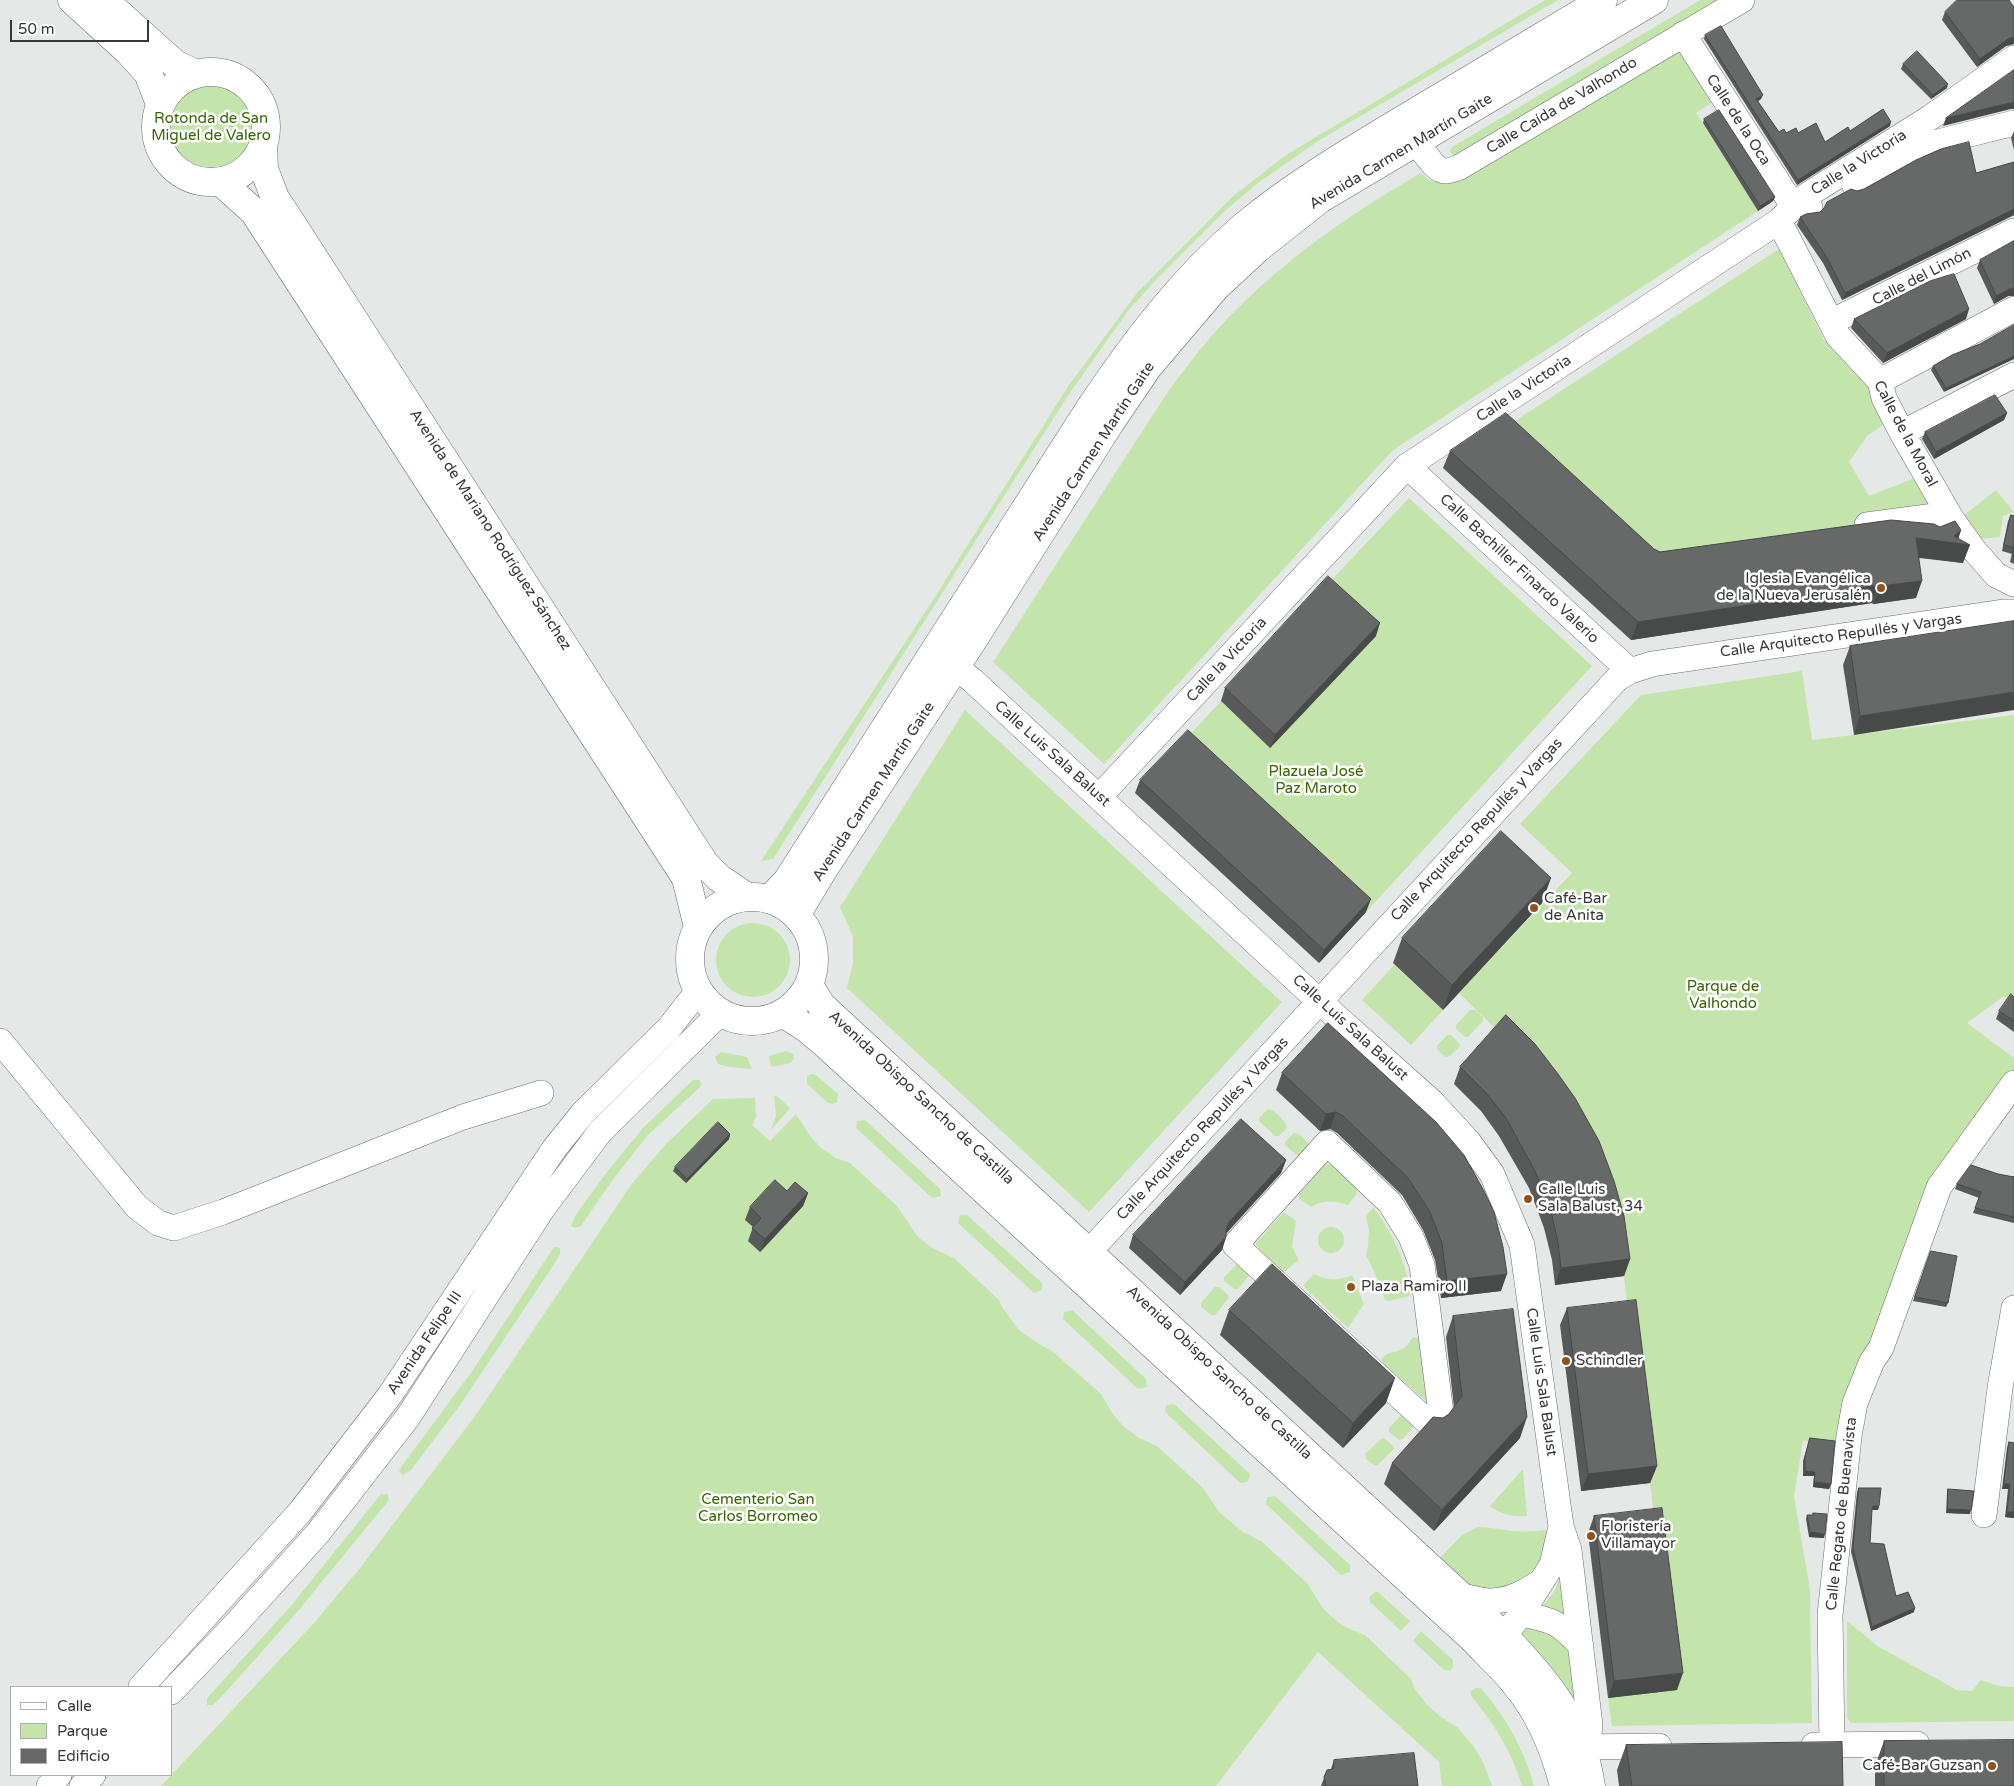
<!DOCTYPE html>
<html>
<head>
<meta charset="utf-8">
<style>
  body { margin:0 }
  #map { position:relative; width:2014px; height:1786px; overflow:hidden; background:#e4e9e8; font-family:"Varela Round",sans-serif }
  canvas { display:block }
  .legend { position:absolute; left:10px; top:1686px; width:162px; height:90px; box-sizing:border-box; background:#fff; border:1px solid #afafaf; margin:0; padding:6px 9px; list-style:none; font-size:15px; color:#363838 }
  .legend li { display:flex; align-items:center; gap:10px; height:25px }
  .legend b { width:25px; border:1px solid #afafaf }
  .scale { position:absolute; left:10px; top:20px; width:139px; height:22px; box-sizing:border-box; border:2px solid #363838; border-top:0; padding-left:6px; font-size:15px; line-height:18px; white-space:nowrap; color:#363838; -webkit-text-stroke:4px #fff; paint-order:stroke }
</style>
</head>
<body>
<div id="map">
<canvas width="2014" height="1786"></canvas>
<ul class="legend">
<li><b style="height:6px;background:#fff"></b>Calle</li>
<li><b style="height:14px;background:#c3e5ab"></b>Parque</li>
<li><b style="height:14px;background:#666967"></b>Edificio</li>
</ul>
<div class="scale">50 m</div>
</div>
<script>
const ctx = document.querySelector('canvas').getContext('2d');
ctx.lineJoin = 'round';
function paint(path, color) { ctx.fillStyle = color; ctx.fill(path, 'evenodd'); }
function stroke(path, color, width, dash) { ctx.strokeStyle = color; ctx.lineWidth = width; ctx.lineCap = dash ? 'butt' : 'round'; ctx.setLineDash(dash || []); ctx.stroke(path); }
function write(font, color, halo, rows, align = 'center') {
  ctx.font = font + ' "Varela Round",sans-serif'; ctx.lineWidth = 5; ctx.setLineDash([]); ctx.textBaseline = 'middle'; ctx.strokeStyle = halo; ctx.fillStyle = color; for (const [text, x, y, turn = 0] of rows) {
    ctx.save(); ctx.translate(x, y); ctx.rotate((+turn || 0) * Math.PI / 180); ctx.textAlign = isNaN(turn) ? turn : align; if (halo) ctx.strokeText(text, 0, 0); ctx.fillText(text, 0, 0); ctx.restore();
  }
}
paint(new Path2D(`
  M1545,0h13l-240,141 -27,19 -33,23 -32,27 -72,72 -26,29 -59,83 -296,465 -12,2 170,-258 138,-218 68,-92 95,-96 54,-42z
  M1700,0h23l-80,43 -187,113 -5,-2 -1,-3 2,-4z
  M1680,45l36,55 -20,13 62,98 -365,239 -289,314 -111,-102 176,-272c21,-28 43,-57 69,-82 54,-54 117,-97 183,-135l8,7 16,3z
  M169 128a42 42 0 1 1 84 0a42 42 0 1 1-84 0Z
  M1779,249l45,91 40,40 24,42 -20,13 -19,27 20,34 46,-18 37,59 -293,29 -158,-136z
  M1996,490l18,22 -11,4 -3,21 -20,2 -16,-24z
  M1409,498l183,168 -226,246 -183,-170 38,-41 49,47 105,-111 -52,-48z
  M1802,671l10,69 202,-25v289l-10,-8 -37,27 47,35v13l-36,51 -138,324 -37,-5 -9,55 16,94 2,133 -200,3 -4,-28 68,-8 -55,-436 -122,-222 -40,-39 113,-120 -52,-49 121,-129z
  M965,710l317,292 -193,210 -242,-224 6,-25v-26l-13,-30z
  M716 960a37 37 0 1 1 74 0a37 37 0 1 1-74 0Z
  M1394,965l49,45 -32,35 -49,-45z
  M1470,1010h5l8,7v4l-15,16h-3l-9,-8v-4z
  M1447,1035h4l8,8 1,3 -10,10 -4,1 -9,-7v-4z
  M786,1051l7,3 1,5 -4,4 -19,4 -2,-11z
  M721,1052l26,5 5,12 -23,-2 -11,-3 -3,-7z
  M812,1074l4,1 22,19 -1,8 -4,2 -5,-1 -21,-19v-8z
  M693,1080h6l3,4 -3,4 -52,48 -36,46 -30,44 -6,2 -4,-2 4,-10 32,-44 36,-44z
  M774,1096h3l13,12 -19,22 5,-14z
  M755,1098l1,19 -4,8 18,16 26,-27 14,22 11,12 15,10 14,5 47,43 21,31 14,11 22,10 45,42 3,7 17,23 20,14 13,7 49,43 12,20 10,12 16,12 18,8 46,42 16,24 24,20 18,9 46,42 15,24 9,9 12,10 22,9 46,44 4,10 12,16 14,12 16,10 17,20 10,17 8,22h-50l-3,-24 -121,-110 -102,134h-1055l153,-163 46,-55 118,-156 153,-227 34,-40 48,-46z
  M1268,1109c7,1 18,12 19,19l-8,8h-4l-16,-15v-3z
  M865,1120l75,69 1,7 -9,2 -76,-70 1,-7z
  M1294,1133l5,1 14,14 -12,11 -16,-14v-3z
  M1327,1164l4,1 26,24 -1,6 -8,10c-14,-5 -25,-5 -37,2l-12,-9v-3l25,-30z
  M1374,1208c19,26 32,54 37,85l-2,3 -20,5 -4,-1 -5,-16 -14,-29 2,-9 1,-16 -3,-13 3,-5z
  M1284,1212l12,9 -4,26 7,13 -15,12 -4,-1 -25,-27z
  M960,1215h7l75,68v7l-8,3 -76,-70z
  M1318 1240a13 13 0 1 1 26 0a13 13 0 1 1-26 0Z
  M554,1247l6,1v6l-9,15 -91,136 -49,65 -8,5 -4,-4 5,-8 69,-93z
  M1239,1262l13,10 -14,17h-4l-10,-8v-4z
  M1314,1274c12,7 25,7 38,1l12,29 -16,24 -43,-40 -1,-4z
  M1215,1287h4l9,8 1,3 -14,17h-4l-10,-8v-4z
  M1072,1310l74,69 1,8 -9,2 -75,-70 1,-7z
  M1413,1337l8,2 8,61 -3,1 -42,-36 -3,-6c10,-11 20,-2 32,-22z
  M1174,1404l75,69 1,3 -3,6 -7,1 -75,-71 1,-7z
  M1404,1412l13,10 -14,17 -4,1 -10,-8v-4z
  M1384,1438l9,8 1,3 -16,16h-4l-8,-6 -1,-5 16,-15z
  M1523,1469l4,47c-13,1 -26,-1 -37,-10z
  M381,1494h7l1,6 -91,111 -74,83 -11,11h-6v-7l83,-91z
  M1275,1496l75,69v7l-9,3 -75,-71 1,-7z
  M1478,1527c13,0 23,3 35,4 13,1 24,0 36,-1v14l-14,30 -39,18 -24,-5 -8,-5 -26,-22 24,-25z
  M1561,1574l4,42 -23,-9 13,-17z
  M1374,1592h4l32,29 -9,10 -31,-29 -1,-4z
  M1847,1621l32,26 78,43 15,1 9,-11 18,6 15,1v34l-163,2 -4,-5z
  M1526,1627c6,0 17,0 23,3 30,16 26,56 29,85 -17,-31 -33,-57 -58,-83z
  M1421,1631l32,29v7l-3,4 -6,-1 -31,-29z
  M1476,1688h5c25,30 43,60 53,98h-12c-11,-36 -27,-61 -51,-90v-5z`), '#c3e5ab');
const minor = new Path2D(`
  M1683,34l110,172 17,1
  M1398,132c24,5 31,39 48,39 4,0 8,-2 12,-3l284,-168
  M1854,184l53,-29 27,-12 80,-20
  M1779,221l59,115 42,45 4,17 18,35 49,85 23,32 22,25 18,9
  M1831,322l183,-91
  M1880,381l134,-72
  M1902,433l112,-58
  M1407,466l223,205
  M1867,525l75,-10
  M937,663c15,-2 24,9 35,17l348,322 112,100 36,39 24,33 30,71 39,281 8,24 21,175 -1,10 -7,12
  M1099,797l308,-331 372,-245 22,-22 130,-82 83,-59
  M0,1041l137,166 21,16 16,5 49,-16 240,-95 78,-24
  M1327,1143l63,60 21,34 11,28 19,148 -10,12 -196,-180z
  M1074,1268l543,-589 13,-8 22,-7 351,-52h11
  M1984,1515l16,-127 14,-80
  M1460,1596c10,1 22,5 31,5 19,0 36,-10 51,-20
  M1521,1614c32,6 38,8 60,32
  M1498,1654l6,-18 17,-22 31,-49 8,-34
  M141,1687l159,-175 90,-117 164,-246 29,-36 86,-85 29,-37
  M171,1692l62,-65 85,-94 90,-116 135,-209 57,-76 120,-119
  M1832,1744l-2,-129 19,-179 6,-33 17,-42 9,-13 58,-161 75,-104
  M1814,1745l103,-1
  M1582,1747l77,-1
  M49,1786l10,-11
  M82,1786l11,-11`);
const major = new Path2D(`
  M72,0l57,52 19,21 12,31
  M104,0l71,64 21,10
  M156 127a55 55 0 1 1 110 0a55 55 0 1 1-110 0Z
  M263,145l1,24 11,29 17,26 413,640 14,14 28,19
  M221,182l33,30 432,666 12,49
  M690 959a62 62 0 1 1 124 0a62 62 0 1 1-124 0Z
  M770,899l17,-18 303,-473c45,-67 93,-130 154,-182 53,-44 112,-78 170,-113 63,-38 126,-75 189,-113
  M796,915l27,-45 150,-230 137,-217 38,-56 68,-80 41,-38 63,-50 334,-199
  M809,985l12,20 683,631c44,46 77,85 87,150
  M783,1013l23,15 17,14 649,596c15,16 32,31 45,48 23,28 38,65 47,100`);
stroke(minor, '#6a6e6d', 26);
stroke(major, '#6a6e6d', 29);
stroke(minor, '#fff', 25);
stroke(major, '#fff', 28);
paint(new Path2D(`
  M2013,6h1v38l-8,2 -29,21 -35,-47 3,-8z
  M1705,35l56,64 -3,2 21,31 19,1 27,9 25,-11 40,-5 -93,59 -93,-146z
  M1903,64l44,24 -16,11 -30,-30z
  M1704,119l71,78 -2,4 -15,10 -55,-88z
  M2014,131v19l-3,-12z
  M2014,162v53l-172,85 -19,-37 -26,-38 3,-8 20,-5 37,-21 119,-18z
  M2014,241v55h-6l-14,8 -17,-36 3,-8z
  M1854,319h112l-83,44 -32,-35z
  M1980,344l-36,48 -13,-22 2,-4z
  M2007,413l-3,7 -70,39 -12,-20 3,-7z
  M1450,451l210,101 280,-25 21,3 -3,8 5,25 -44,-5 -3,40 -43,6 -1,-1 -241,37 -188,-172z
  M2011,515l3,1v48l-4,-2 2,-8 -10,-3 6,-30z
  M2014,621l-160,114 -11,-70 7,-19z
  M1376,636l-106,112 -49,-47 4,-13z
  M1140,780l226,132 -47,51 -184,-170z
  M1542,903l-99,107 -50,-47 9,-25z
  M2014,997v35l-18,-13 3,-8z
  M1506,1015l124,244 -6,17 -69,9 -3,-25 -8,-32 -15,-40 -30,-52 -18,-25 -27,-27 6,-17z
  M1328,1023l173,268 -60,7 -6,-38 -12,-30 -21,-35 -65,-62 -7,-4 -10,2 -44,-41 6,-17z
  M730,1134l-1,5 -43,44 -13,-12 2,-4z
  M1286,1160l-5,13 -55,61v3l-4,13 -42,45 -51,-47 4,-13z
  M1998,1174l16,3v-1v47l-41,-10 6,-15 -24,-9 2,-5z
  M787,1191l21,2 -5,13 -43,46 -12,-11 5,-14 -8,-7 5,-13z
  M1931,1251l17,52 -2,4 -33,-6z
  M1567,1308l90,158 -7,17 -69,8 -21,-166z
  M1229,1310l157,93 -43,45 -123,-113z
  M1453,1316l67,122 -86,93 -50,-47 8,-21 51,-45 6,-4 5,-6 -8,-71z
  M1810,1438l21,46 -2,5 -16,-2 1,-11h-11v-15z
  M2009,1442l5,1v75l-9,-1 3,-28h-6l5,-41z
  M1859,1488l20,18 -1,4h-6l-2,33 26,53 18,16 -43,19 -20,-79 6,-60z
  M1948,1489l22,25 -24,-1 1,-20z
  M1807,1515l17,23 -15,-1 -3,-18z
  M1594,1516l83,174 -69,8 -20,-165z
  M1884,1741l130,45h-139v-20z
  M1626,1745l217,41h-224l-2,-16z
  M1334,1760l84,26h-97l6,-16 4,-1z`), '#585a59');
paint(new Path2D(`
  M2014,37l-1,7 -7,2 -29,21 3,-8 28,-20z
  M1948,84l-1,4 -16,11 2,-4z
  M1763,95l-2,4 -6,4 1,-4z
  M2014,102v7h-3l-68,17 3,-8z
  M1891,122l-1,4 -93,59 1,-5z
  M1775,197l-2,4 -15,10 2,-5z
  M2014,209v6l-172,85 3,-7z
  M2014,288v8h-6l-14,8 2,-8 14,-7z
  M1969,309l-3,10 -83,44 4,-10z
  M2014,356v3l-70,33 2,-4z
  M2007,413l-3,7 -70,39 2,-7z
  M1961,530l-4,13 13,2 -7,18 -54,-7 7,-18 38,-2z
  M1922,581l-6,17 -43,6 7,-18z
  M1879,585l-7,18 -241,37 7,-18z
  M1380,623l-4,13 -106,112 5,-13z
  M2014,692v18l-160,25 6,-19z
  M1551,878l-9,25 -99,107 9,-25z
  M1371,899l-5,13 -47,51 5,-13z
  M1336,1112l-6,17 -10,2 6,-17z
  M730,1134l-1,5 -43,44 1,-4z
  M1286,1160l-5,13 -57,62 2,-5 3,-8z
  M808,1193l-5,13 -43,46 5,-13z
  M1226,1237l-4,13 -42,45 5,-13z
  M1630,1259l-6,17 -69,9 6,-17z
  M1507,1274l-6,17 -60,7 6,-17z
  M1395,1378l-9,25 -43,45 10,-25z
  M1527,1417l-7,21 -86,93 8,-21z
  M1657,1466l-7,17 -69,8 7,-17z
  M1805,1471l10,1 -1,4h-11z
  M1814,1482l17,2 -2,5 -16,-2z
  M2004,1484h6l-2,5h-6z
  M1873,1506h6l-1,4h-6z
  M1948,1509l23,1 -1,4 -24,-1z
  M2007,1512h7v6l-9,-1z
  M1810,1532l15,2 -1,4 -15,-1z
  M1915,1608l-1,4 -43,19 1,-4z
  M1683,1673l-6,17 -69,8 6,-17z`), '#474a48');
const building = new Path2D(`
  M1957,0h52l4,6h1v31l-6,2 -28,20 -35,-47z
  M1721,26l42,69 -7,4 23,33 5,-3 2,4 10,-5 2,5 18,-10 9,19 23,-15 2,4 33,-22 8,13 -93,58 -93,-145z
  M1917,51l31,33 -15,11 -30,-31z
  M2014,70v32l-68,16z
  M1719,110l56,87 -15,9 -56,-87z
  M1969,142l7,31 38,-11v47l-169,84 -19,-37 -26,-39 6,-3 14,-2 4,-4 3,-6 24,-13 6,2 7,-2 52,-29 25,-11z
  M2014,241v47l-4,1 -14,7 -16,-36z
  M1954,274l15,35 -82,44 -33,-34 76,-38z
  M2014,325v31l-68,32 -13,-22 19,-11 28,-11z
  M1995,395l12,18 -71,39 -11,-20z
  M1506,413l148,136 6,3 231,-32 43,4 6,3 15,-6 6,9 -7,6 16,9 -54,-7 6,43 -42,5 -1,-1 -241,37 -188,-171z
  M2011,515l3,1v41l-2,-1 2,-8 -10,-3z
  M1328,576l52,47 -105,112 -50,-47z
  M2014,621v71l-154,24 -10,-70z
  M1188,730l183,169 -47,51 -184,-170z
  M1501,831l50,47 -99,107 -50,-47z
  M2011,994l3,3v24l-15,-10z
  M1506,1015l29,29 23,30 17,24 24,43 15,40 10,35 6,43 -69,9 -3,-25 -7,-32 -16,-40 -29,-53 -19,-24 -27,-27z
  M1328,1023l108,99 28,33 20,36 10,21 9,35 4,27 -60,7 -5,-38 -12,-31 -22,-34 -65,-62 -7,-4 -10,2 -44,-41z
  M1241,1119l45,41 -57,62 -3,8v7l-41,45 -52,-47z
  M718,1122l12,12 -43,45 -12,-12z
  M1971,1165l27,9 16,3v-1v41l-39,-9 6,-16 -24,-8z
  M775,1180l12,11 8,-9 13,11 -43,46 -13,-11 9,-10 -11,-11z
  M1931,1251l26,5 -9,47 -33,-6z
  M1272,1264l123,114 -42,45 -124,-113z
  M1636,1300l21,166 -69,8 -21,-166z
  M1513,1309l14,108 -85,93 -50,-47 41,-46 10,1 6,-4 13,-18 -9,-80z
  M1810,1438l25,3 -4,43 -17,-2 1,-10 -10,-1v-14z
  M2009,1442l5,1v69h-7l3,-28h-6z
  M1859,1488h22l-2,18h-6l-1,4 -2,33 14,1 12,52 12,-4 7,16 -43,19 -19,-79z
  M1948,1489l26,2 -3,19 -23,-1z
  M1662,1508l21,165 -69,8 -20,-165z
  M1813,1513l14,1 -2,20 -15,-2 -3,-17h6z
  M2014,1740v46h-130v-45z
  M1842,1742l1,44h-211l-6,-41z
  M1414,1753l4,33h-92l-2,-9 3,-7 6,-1 1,-9z`);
paint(building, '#666967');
stroke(building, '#474a48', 1);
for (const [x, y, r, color] of [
  [1881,588,5,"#92511b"],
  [1534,908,5,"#92511b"],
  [1528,1199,5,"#92511b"],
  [1351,1287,5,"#92511b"],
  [1566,1361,5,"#92511b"],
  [1591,1536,5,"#92511b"],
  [1992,1766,5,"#92511b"]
]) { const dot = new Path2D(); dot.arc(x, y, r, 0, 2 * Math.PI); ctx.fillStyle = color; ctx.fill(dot); stroke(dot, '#fff', 2); }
write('15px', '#363838', '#fff', [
  ["Calle Caída de Valhondo",1562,106,-31],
  ["Calle de la Oca",1738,120,57],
  ["Avenida Carmen Martín Gaite",1401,152,-31],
  ["Calle la Victoria",1859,163,-32],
  ["Calle del Limón",1922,277,-27],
  ["Calle la Victoria",1524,389,-33],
  ["Calle de la Moral",1905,434,62],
  ["Avenida Carmen Martín Gaite",1094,452,-57],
  ["Avenida de Mariano Rodríguez Sánchez",490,530,57],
  ["Calle Bachiller Finardo Valerio",1519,569,43],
  ["Calle Arquitecto Repullés y Vargas",1841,636,-8],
  ["Calle la Victoria",1227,660,-47],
  ["Calle Luis Sala Balust",1052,754,42],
  ["Avenida Carmen Martín Gaite",874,792,-57],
  ["Calle Arquitecto Repullés y Vargas",1477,830,-47],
  ["Calle Luis Sala Balust",1350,1028,42],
  ["Avenida Obispo Sancho de Castilla",921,1098,43],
  ["Calle Arquitecto Repullés y Vargas",1203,1129,-47],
  ["Avenida Felipe III",425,1343,-56],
  ["Avenida Obispo Sancho de Castilla",1219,1373,43],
  ["Calle Luis Sala Balust",1541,1382,82],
  ["Calle Regato de Buenavista",1842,1514,-84]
]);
write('15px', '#386500', '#fff', [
  ["Rotonda de San",211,119],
  ["Miguel de Valero",211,136],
  ["Plazuela José",1316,772],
  ["Paz Maroto",1316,789],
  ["Parque de",1723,987],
  ["Valhondo",1723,1004],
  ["Cementerio San",758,1500],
  ["Carlos Borromeo",758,1517]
]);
write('15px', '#363838', '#fff', [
  ["Iglesia Evangélica",1871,579,"right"],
  ["de la Nueva Jerusalén",1871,596,"right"],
  ["Café-Bar",1544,899],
  ["de Anita",1544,916],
  ["Calle Luis",1538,1190],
  ["Sala Balust, 34",1538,1207],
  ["Plaza Ramiro II",1361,1287],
  ["Schindler",1576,1361],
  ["Floristería",1601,1527],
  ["Villamayor",1601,1544],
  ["Café-Bar Guzsan",1982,1766,"right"]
], 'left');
</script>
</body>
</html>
